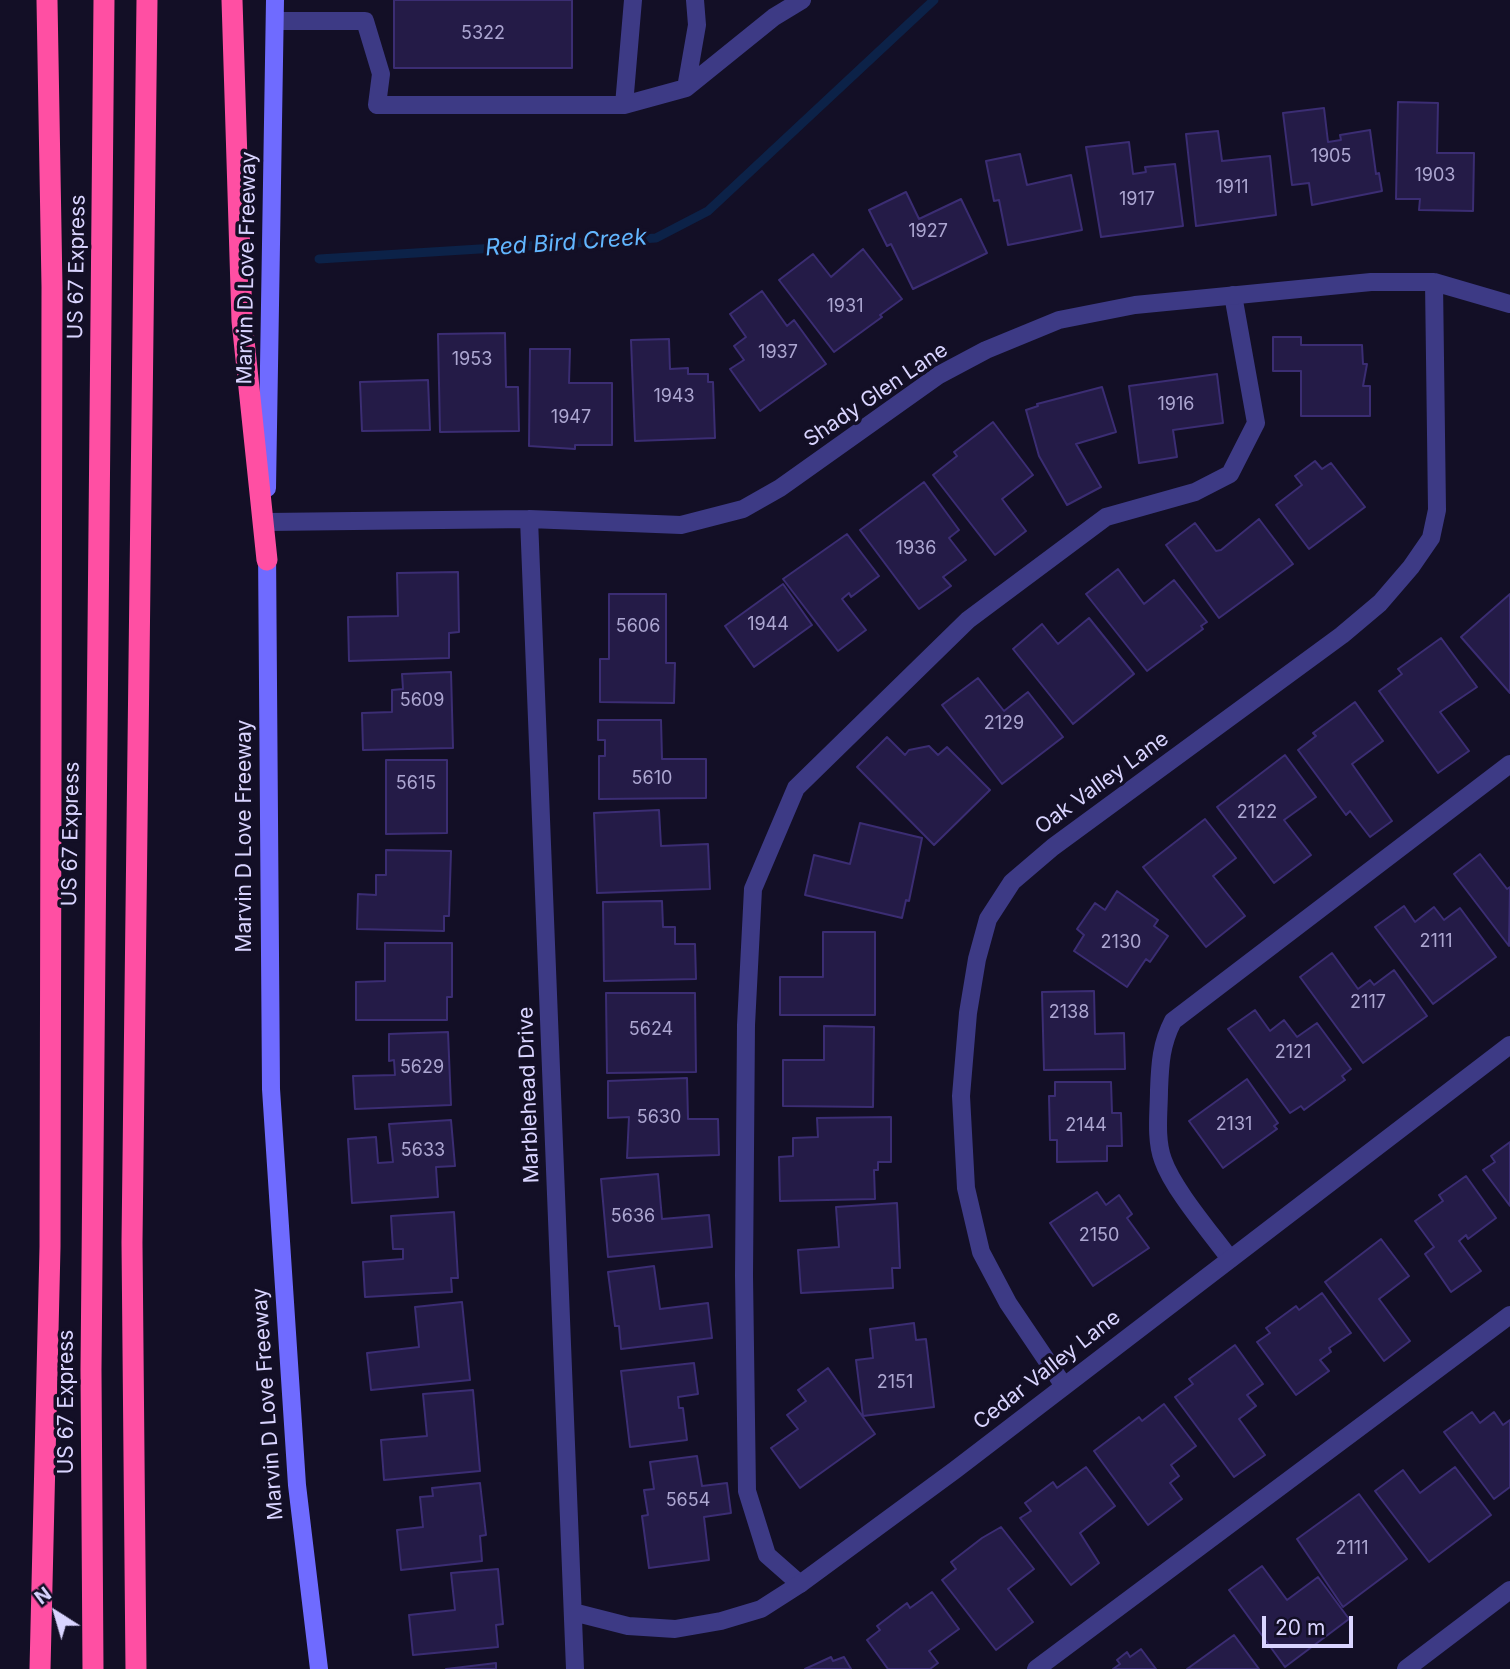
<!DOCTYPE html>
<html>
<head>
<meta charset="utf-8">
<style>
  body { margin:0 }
  #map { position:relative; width:1510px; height:1669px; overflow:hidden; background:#130f26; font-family:Inter,sans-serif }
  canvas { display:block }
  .north { position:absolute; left:21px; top:1578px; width:70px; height:70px; -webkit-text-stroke:5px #130f26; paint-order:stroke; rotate:323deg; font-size:19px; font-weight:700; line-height:28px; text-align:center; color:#d9d4ff }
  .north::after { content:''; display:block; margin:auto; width:24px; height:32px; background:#d9d4ff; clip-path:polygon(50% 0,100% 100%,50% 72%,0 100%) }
  .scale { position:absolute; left:1262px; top:1616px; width:91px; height:32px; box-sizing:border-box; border:4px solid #d9d4ff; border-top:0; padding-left:9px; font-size:21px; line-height:24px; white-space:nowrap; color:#d9d4ff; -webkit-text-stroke:5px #130f26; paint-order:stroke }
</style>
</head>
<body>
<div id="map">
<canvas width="1510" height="1669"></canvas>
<div class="north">N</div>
<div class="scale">20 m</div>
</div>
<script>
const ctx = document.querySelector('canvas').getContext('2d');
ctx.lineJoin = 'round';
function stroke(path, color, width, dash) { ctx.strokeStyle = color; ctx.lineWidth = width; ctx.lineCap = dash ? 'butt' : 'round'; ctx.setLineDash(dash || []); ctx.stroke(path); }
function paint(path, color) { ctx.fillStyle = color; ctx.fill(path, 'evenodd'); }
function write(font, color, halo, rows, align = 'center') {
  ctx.font = font + ' Inter,sans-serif'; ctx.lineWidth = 7; ctx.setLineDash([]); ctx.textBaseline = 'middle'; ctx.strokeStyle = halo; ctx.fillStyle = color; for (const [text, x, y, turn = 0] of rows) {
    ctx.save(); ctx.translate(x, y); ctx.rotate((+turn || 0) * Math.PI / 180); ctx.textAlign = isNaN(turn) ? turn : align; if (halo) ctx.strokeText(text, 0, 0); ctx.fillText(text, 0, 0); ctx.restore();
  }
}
stroke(new Path2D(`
  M319,259l337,-21 52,-27 226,-211`), '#0c2248', 9);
const building = new Path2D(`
  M394,0h178v68h-178z
  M1398,102l40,1 -1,50h37l-1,58 -54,-1 1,-11h-24z
  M1324,108l4,34 13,-2 -1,-5 30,-5 6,44 3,-1 3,18 -70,14 -3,-22 -17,2 -9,-72z
  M1218,131l4,30 48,-5 6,59 -80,11 -10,-92z
  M1129,142l4,32 13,-2 -1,-5 30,-3 8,62 -82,11 -15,-90z
  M1020,154l7,31 44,-10 11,55 -74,15 -9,-45 -5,1 -8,-40z
  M906,192l13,27 42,-20 26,54 -74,36 -22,-45 -4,2 -18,-36z
  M863,249l39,50 -22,16 2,2 -48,35 -55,-72 34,-26 18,23z
  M762,291l25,35 7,-6 32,44 -66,47 -30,-42 14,-9 -10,-14 12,-9 -16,-23z
  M505,333l1,54h12l1,44 -79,1 -2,-98z
  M1273,337h28v8h61l1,19h4l-4,22h7v30h-69v-45h-28z
  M669,339l1,30 18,-1v6h20v8h5l2,56 -80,3 -4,-101z
  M530,349h40l-1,34h43v62h-37v4l-46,-3z
  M1217,374l6,49 -50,7 4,27 -38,6 -10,-77z
  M428,380l2,50 -68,1 -2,-49z
  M1102,387l14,45 -40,12 25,43 -34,18 -28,-49 -13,-46 12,-4 -1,-2z
  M993,422l40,53 -31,24 24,32 -31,24 -62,-80 24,-19 -3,-4z
  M1315,461l7,8 9,-6 34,44 -56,42 -33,-44 26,-20 -7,-9z
  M924,482l35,48 -10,8 17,22 -23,17 8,9 -32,23 -59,-79z
  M1259,519l34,45 -74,54 -53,-73 29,-22 21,28 5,-1z
  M847,534l32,42 -28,21 -2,-4 -7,6 24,31 -28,21 -55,-72z
  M1118,569l26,35 30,-24 33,42 -6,4 2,3 -56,42 -61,-77z
  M458,572l1,60 -10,1v25l-100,3 -1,-44 50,-1 -1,-43z
  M783,584l29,41 -58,42 -29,-41z
  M609,594h57v69h9l-1,40 -74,-1v-43h9z
  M1510,594v99l-49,-56z
  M1089,618l45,56 -61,50 -60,-75 29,-25 16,20z
  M1441,638l36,49 -37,25 29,39 -31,22 -59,-82 23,-17 -4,-5z
  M451,672l2,76 -90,2 -1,-37 30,-1v-22l11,-1 -1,-15z
  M978,678l26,33 24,-19 35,45 -61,47 -60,-79z
  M1355,702l28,39 -31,23 40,57 -22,16 -20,-26 -4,4 -48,-65 18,-14 -3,-3z
  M598,720h63l1,39h44v39l-107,1v-43h6v-16h-7z
  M887,737l18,18 4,-5 20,-4 9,9 9,-8 43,43 -56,55 -77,-78z
  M1285,755l31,42 -32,23 27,35 -37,28 -57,-76z
  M386,760h61v73l-61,1z
  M659,810l2,36 47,-2 2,45 -113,4 -3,-80z
  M1205,819l31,39 -23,18 32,40 -39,31 -63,-80z
  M860,823l62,15 -13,63 -3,-1 -4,18 -97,-23 9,-40 36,9z
  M386,850l65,1 -2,65h-5v15l-87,-2 1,-35 18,1v-20h10z
  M1480,854l27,35 3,-2 -1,59 -55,-72z
  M1117,891l41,29 -4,6 14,10 -18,26 -4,-3 -19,28 -53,-36 10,-16 -7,-6 18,-26 10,7z
  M662,901l1,26h12v17h20l1,35 -92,2 -1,-79z
  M1404,906l11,16 19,-15 10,13 16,-12 36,49 -63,47 -58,-77z
  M823,932h52v83h-95v-38h43z
  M385,943h67v54h-5v23h-91v-38l29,-1z
  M1332,953l26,36 12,-9 4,5 20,-15 33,46 -64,47 -63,-86z
  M1094,991l1,43 29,-1 1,36 -81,1 -2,-78z
  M606,993h89l1,79 -89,1z
  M1255,1010l15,21 14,-11 13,17 20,-14 34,46 -9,7 3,4 -41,30 -3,-4 -11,7 -62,-84z
  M824,1026l50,1 -1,80 -90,-1v-46h41z
  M448,1032l3,73 -96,4 -2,-33 42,-1 -1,-15 -5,1v-27z
  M687,1078l1,41h30l1,36 -92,3 2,-41 -21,1v-37z
  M1247,1079l31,44 -4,3 3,3 -54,39 -34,-47z
  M1055,1082h56l1,31h9l1,33h-15v15l-50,1v-22h-7l-1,-44h6z
  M891,1117v45h-13v8h-4l1,29 -95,2 -1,-44 14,-1v-18l25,-1 -1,-19z
  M451,1120l4,46 -19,1 2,30 -86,6 -4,-64 28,-2 2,26 15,-1 -4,-38z
  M1510,1142v64l-27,-36 12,-8 -4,-6z
  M658,1174l4,45 47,-4 3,32 -104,10 -7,-78z
  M1466,1176l30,42 -28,21 -2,-4 -7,6 22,30 -30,21 -26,-38 9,-7 -19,-26 28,-20 -4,-6z
  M1097,1192l9,13 13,-10 13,19 -5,4 22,30 -56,38 -43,-63z
  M897,1203l3,65h-8l1,20 -92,5 -3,-43 41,-3 -3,-40z
  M454,1212l4,66h-7l1,14 -87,5 -2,-35 40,-3v-10h-10l-2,-33z
  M1381,1239l28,37 -30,23 31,42 -26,20 -59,-79z
  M654,1266l6,43 48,-6 4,35 -91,11 -2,-23h-4l-7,-54z
  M1322,1293l29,40 -22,15 2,4 -11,8 9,11 -33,24 -39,-53 13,-9 -4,-5 30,-22 3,4z
  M462,1302l8,78 -99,10 -4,-37 52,-6 -4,-40z
  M914,1323l2,17 10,-1 8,68 -71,9 -7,-56 17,-2 -3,-29z
  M1235,1345l28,39 -16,11 9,11 -17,13 26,36 -31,22 -59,-80 18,-13 -4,-5z
  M694,1363l4,31 -20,3 1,11h4l4,32 -57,7 -9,-76z
  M828,1368l47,66 -75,54 -29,-40 27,-19 -11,-14 19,-14 -8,-11z
  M473,1390l7,81 -96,9 -3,-40 46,-4 -4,-42z
  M1164,1404l32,42 -25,19 8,11 -9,7 12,16 -34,26 -54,-74 45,-34 3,4z
  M1472,1412l8,11 14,-11 9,13 7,-5v67l-16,12 -50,-67z
  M697,1456l5,30 25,-3 4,30 -27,4 5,43 -60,8 -7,-52 6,-1 -4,-25 10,-1 -4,-27z
  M1086,1467l29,39 -35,27 19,30 -28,22 -51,-67 11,-7 -6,-8 28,-21 4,6z
  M1455,1467l36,48 -62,47 -54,-71 28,-21 17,23z
  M480,1483l6,52 -6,1 2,25 -81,9 -4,-40 26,-3 -3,-30 13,-1 -1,-8z
  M1359,1494l48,65 -64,48 -46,-68z
  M1001,1527l33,42 -26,20 25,33 -37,28 -54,-70 14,-11 -5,-7 31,-24z
  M1262,1566l25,34 31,-23 31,42 -64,48 -56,-77z
  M498,1569l5,55 -7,1 2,22 -85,8 -4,-40 46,-5 -4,-37z
  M932,1592l27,37 -30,22 9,12 -8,6h-42l-21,-29 13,-10 -3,-4 30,-23 3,5z
  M1234,1635l25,34h-72z
  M1141,1649l15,20h-43l7,-5 -3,-4 10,-8 3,5z
  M831,1657l2,4 11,-4 7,12h-46z
  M496,1663v6h-50z`);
paint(building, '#241b47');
stroke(building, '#3b2d73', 2);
stroke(new Path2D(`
  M275,21h90l16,53 -4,31h247l9,-105
  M686,88l11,-63 -2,-25
  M624,105l62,-17 88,-71 28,-17
  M1230,1259c-19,-26 -57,-70 -67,-99 -8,-21 -4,-49 -4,-70 1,-26 2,-46 14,-69l337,-257
  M800,1584l-33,-29 -20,-64 -3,-216 2,-250 7,-136 43,-101 172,-168 138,-103 89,-25 35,-18 26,-51 -23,-128
  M1036,1669l474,-354`), '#3d3a85', 18);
stroke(new Path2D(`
  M529,519l46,1150
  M267,522l262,-3 152,6 62,-16 37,-21 159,-113 47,-25 73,-30 76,-15 236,-23h63l76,22
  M1064,1386l-56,-83 -27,-51 -15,-64 -5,-92 7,-83 9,-54 11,-40 24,-37 41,-35 289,-212 38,-32 31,-36 20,-29 6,-28 -3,-228
  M573,1612l55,14 47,3 46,-8 40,-12 39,-25 155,-114 555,-425
  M1406,1669l104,-79`), '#3d3a85', 18);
stroke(new Path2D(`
  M267,488l8,-488
  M267,548l4,541 26,396 22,184`), '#6f6bff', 18);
stroke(new Path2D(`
  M232,0l10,321 25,239
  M40,1669l10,-422 2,-960 -5,-287
  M93,1669l-2,-300 13,-1369
  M136,1669l-4,-427 15,-1242`), '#ff4fa3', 21);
write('18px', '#aca6d1', null, [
  ["5322",483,34],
  ["1905",1331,157],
  ["1903",1435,176],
  ["1911",1232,188],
  ["1917",1137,200],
  ["1927",928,232],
  ["1931",845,307],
  ["1937",778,353],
  ["1953",472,360],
  ["1943",674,397],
  ["1916",1176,405],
  ["1947",571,418],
  ["1936",916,549],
  ["1944",768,625],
  ["5606",638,627],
  ["5609",422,701],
  ["2129",1004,724],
  ["5610",652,779],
  ["5615",416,784],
  ["2122",1257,813],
  ["2111",1436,942],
  ["2130",1121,943],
  ["2117",1368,1003],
  ["2138",1069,1013],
  ["5624",651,1030],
  ["2121",1293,1053],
  ["5629",422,1068],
  ["5630",659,1118],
  ["2131",1234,1125],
  ["2144",1086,1126],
  ["5633",423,1151],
  ["5636",633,1217],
  ["2150",1099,1236],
  ["2151",895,1383],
  ["5654",688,1501],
  ["2111",1352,1549]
]);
write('21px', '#d9d4ff', '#130f26', [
  ["US 67 Express",77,267,-89],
  ["Marvin D Love Freeway",247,268,-89],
  ["Shady Glen Lane",876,395,-34],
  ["Oak Valley Lane",1102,783,-36],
  ["US 67 Express",71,834,-89],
  ["Marvin D Love Freeway",245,836,-90],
  ["Marblehead Drive",529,1095,-92],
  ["Cedar Valley Lane",1047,1370,-38],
  ["US 67 Express",67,1402,-90],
  ["Marvin D Love Freeway",268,1404,-94]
]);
write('italic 23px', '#62b6ff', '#130f26', [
  ["Red Bird Creek",566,243,-4]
]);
</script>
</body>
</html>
